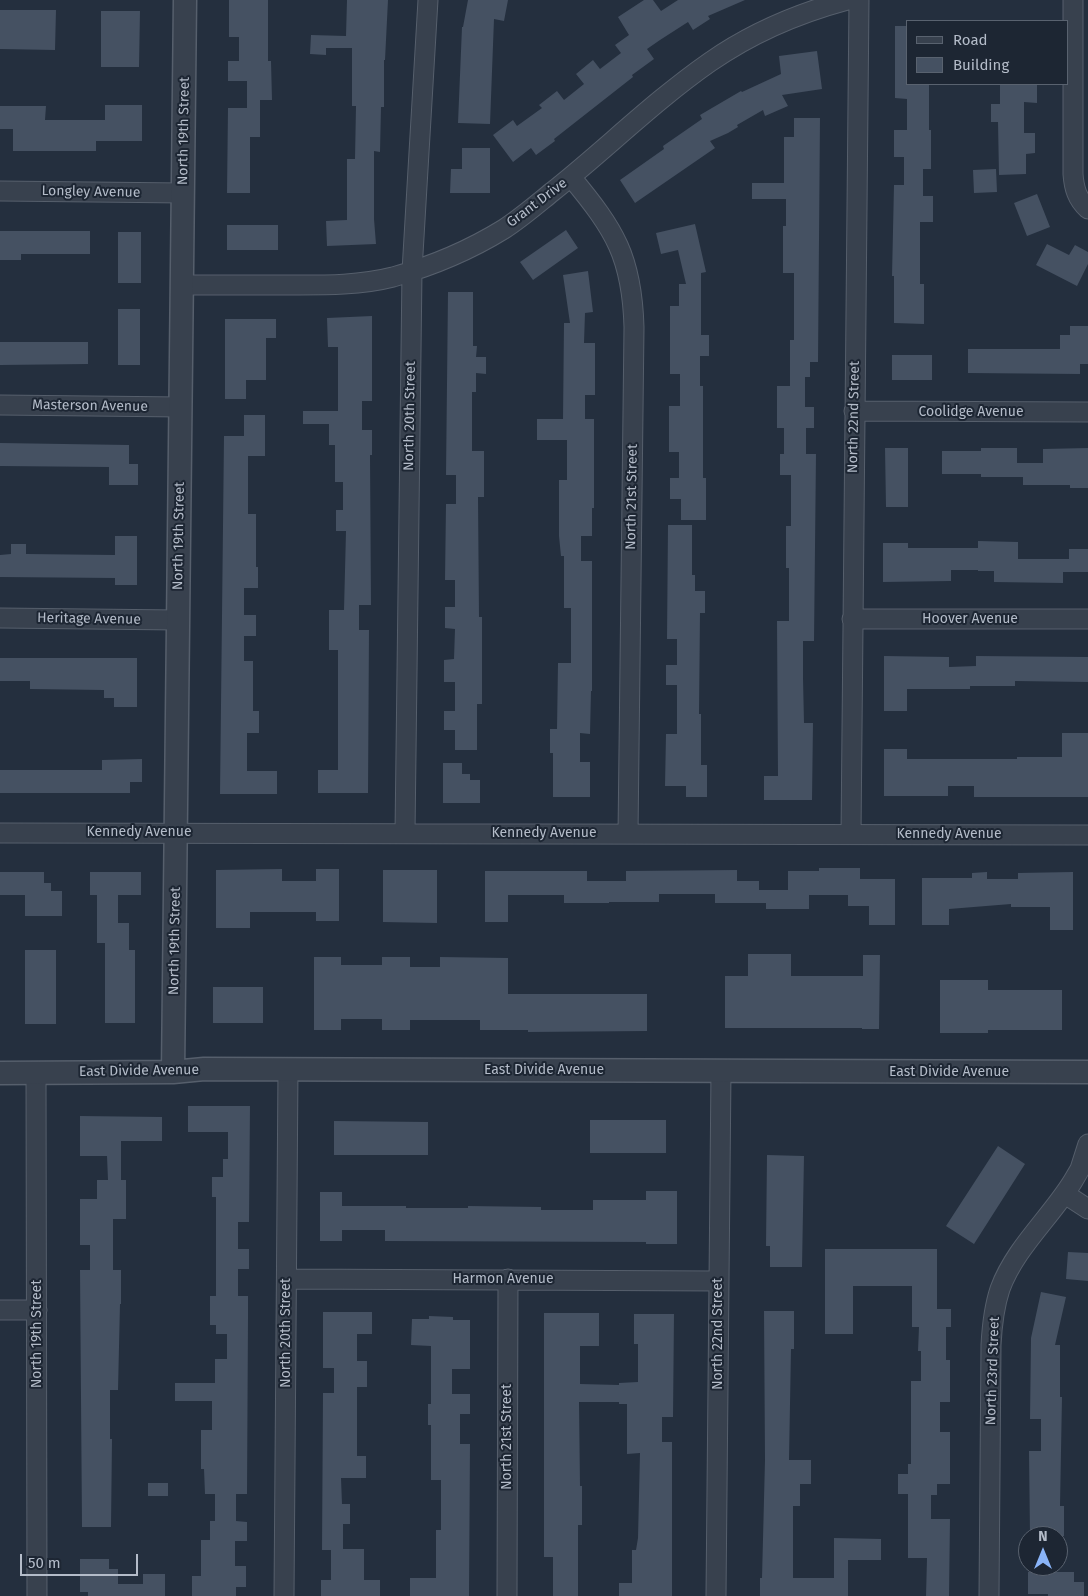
<!DOCTYPE html>
<html>
<head>
<meta charset="utf-8">
<style>
  body { margin:0 }
  #map { position:relative; width:1088px; height:1596px; overflow:hidden; background:#242f3e; font-family:"Fira Sans",sans-serif }
  canvas { display:block }
  .legend { position:absolute; left:906px; top:20px; width:162px; height:65px; box-sizing:border-box; background:#1d2633; border:1px solid #59626f; margin:0; padding:6px 9px; list-style:none; font-size:15px; color:#b4bcc9 }
  .legend li { display:flex; align-items:center; gap:10px; height:25px }
  .legend b { width:25px; border:1px solid #59626f }
  .north { position:absolute; left:1018px; top:1526px; width:50px; height:50px; box-sizing:border-box; background:#1d2633; border:1px solid #59626f; border-radius:50%; rotate:0deg; font-size:14px; font-weight:700; line-height:20px; text-align:center; color:#b4bcc9 }
  .north::after { content:''; display:block; margin:auto; width:18px; height:22px; background:#8ab4f8; clip-path:polygon(50% 0,100% 100%,50% 72%,0 100%) }
  .scale { position:absolute; left:20px; top:1554px; width:118px; height:22px; box-sizing:border-box; border:2px solid #b4bcc9; border-top:0; padding-left:6px; font-size:15px; line-height:18px; white-space:nowrap; color:#b4bcc9; -webkit-text-stroke:4px #1d2633; paint-order:stroke }
</style>
</head>
<body>
<div id="map">
<canvas width="1088" height="1596"></canvas>
<ul class="legend">
<li><b style="height:6px;background:#38414e"></b>Road</li>
<li><b style="height:14px;background:#455162"></b>Building</li>
</ul>
<div class="north">N</div>
<div class="scale">50 m</div>
</div>
<script>
const ctx = document.querySelector('canvas').getContext('2d');
ctx.lineJoin = 'round';
function paint(path, color) { ctx.fillStyle = color; ctx.fill(path, 'evenodd'); }
function stroke(path, color, width, dash) { ctx.strokeStyle = color; ctx.lineWidth = width; ctx.lineCap = dash ? 'butt' : 'round'; ctx.setLineDash(dash || []); ctx.stroke(path); }
function write(font, color, halo, rows, align = 'center') {
  ctx.font = font + ' "Fira Sans",sans-serif'; ctx.lineWidth = 4; ctx.setLineDash([]); ctx.textBaseline = 'middle'; ctx.strokeStyle = halo; ctx.fillStyle = color; for (const [text, x, y, turn = 0] of rows) {
    ctx.save(); ctx.translate(x, y); ctx.rotate((+turn || 0) * Math.PI / 180); ctx.textAlign = isNaN(turn) ? turn : align; if (halo) ctx.strokeText(text, 0, 0); ctx.fillText(text, 0, 0); ctx.restore();
  }
}
paint(new Path2D(`
  M229,0h39v61h3l1,39h-12v37h-10v56h-23l1,-85h19v-27h-19v-20h11v-24h-10z
  M347,0h41l-3,60h-1v47h-3l-1,45 -6,-1v68l2,25 -49,2 -1,-25 21,-1v-61h8l1,-53h-4v-58h-26v7l-16,-1 1,-19 35,1z
  M468,0h40l-4,21 -10,-2 -4,105 -32,-1 4,-96h1z
  M644,0h9l8,11 17,-11h67l-37,16 2,3 -17,11 -5,-8 -28,18 -13,9 7,10 -22,16 1,2 -79,62 1,2 -19,14 -5,-7 -18,14 -20,-27 20,-15 4,6 25,-18 -3,-3 18,-14 7,9 20,-16 -8,-10 17,-14 7,9 21,-16 -6,-8 14,-10 -11,-18z
  M0,10h56l-1,40 -55,-1z
  M101,11h39l-1,56h-38z
  M895,26h12v58h22v46h2v39h-8v27h10v26h-13v62h4v40l-30,-1v-47h-2l2,-91h10v-28h-10v-27h13v-31l-12,-1z
  M817,51l5,38 -40,6 6,11 -23,10 -2,-6 -26,15 1,2 -10,6 -18,8 5,7 -80,55 -15,-23 44,-31 -1,-3 39,-27 -2,-4 41,-24 1,1 39,-18 -2,-18z
  M1000,84h37v19l-13,-1v31h11v20l-9,1v20l-27,1 -1,-53h-7v-18h9z
  M105,105h37v36h-46v10h-83v-22h-13v-23h46l-1,14h60z
  M794,118h26l-2,244h-8v15h-5v30h9v21h-8v26h10l-2,187h-11v37l1,45h9l-1,77h-48v-24h14l-1,-155h12v-53h-3v-42h5v-51h-11v-21h4v-26h-7v-42h13v-46h4v-67h-11v-47h3v-27h-34v-16h32v-46h10z
  M462,148h28v45h-40l1,-24h11z
  M996,169l1,23 -23,1 -1,-23z
  M1037,194l13,33 -23,9 -13,-33z
  M695,224l11,48 -5,1v62h8v21h-9v30h3v92h3v42h-25v-21h-11v-21h9v-26h-10v-46h11v-32h-10v-68h9v-22h7l-8,-34 -17,4 -5,-21z
  M227,225h51v25h-51z
  M566,230l12,18 -45,32 -13,-18z
  M0,231h90v23h-69v6h-21z
  M118,232h23v51h-23z
  M1047,244l22,11 6,-10 13,7v12l-11,22 -41,-21z
  M588,271l5,41 -8,1 -1,30h11v52h-10v24h9v89h-2v28h-11v25h11v130h-1l-1,43 -10,-1v29h10v35h-37v-44h-3v-24h7l1,-66h13v-55h-7v-52h-3l-2,-20v-56h8v-40h-30v-21h26l1,-96h6l-7,-48z
  M448,292h25v54h4l-1,11h10v17l-10,-1v19h-4v59h12v46h-6l1,120h3v87h-5v46h-22v-20h-11v-19h11v-29h-11v-22l10,-1 1,-30 -10,-1v-21h10v-27h-10l1,-76h10v-29h-10z
  M118,309h22v56h-22z
  M372,316v85h-10v29h10v25h-2l1,150h-12v25h10l-1,163h-50v-23h20v-120h-9v-40h15l2,-79h-10v-21h7v-28h-8v-37h-6v-21h-26v-13h35v-64h-10l-1,-29z
  M225,319h51v19h-10v42h-20v19h-21z
  M1070,326h18v38h-8v10l-112,-1v-24h92v-14h10z
  M0,342h88v22l-88,1z
  M892,355h40v25h-40z
  M244,415h21v41h-17v58h8v53h2v21h-14v27h12v21h-12v25h9v50h6v22h-12v38h30v23h-57l4,-358h20z
  M0,443l129,2v19h9v21h-29v-18l-109,-1z
  M885,448h23v59h-22z
  M981,448h36v15h26v-14l45,-1v40h-18v-3h-47v-8h-42v-3h-39v-23h39z
  M668,525h24v50h3v16h10v22h-5l-1,101h2v51h6v32h-21v-11h-21l1,-52h11v-49h-11v-20h11v-26h-10z
  M115,536h22v49h-22v-7l-115,-1v-22l11,-1v-10h15v10l89,1z
  M978,541l40,1v17h51v-10h19v23h-25v11l-69,-1v-11h-16v-1h-27v11l-68,1v-39h25v5h70z
  M884,656l65,1v10l27,-1v-10l112,1v25l-73,-1v5h-45v3h-63v22h-23z
  M0,658h137v49h-23v-9h-10v-8l-74,-1v-8h-30z
  M1062,733h26v64h-114v-11h-26v10h-64v-47h23v10h110v-2h45z
  M142,759v23h-12v11h-130v-23h102v-10z
  M443,763h19v11h8v6h10v23h-37z
  M819,868h41v11h35v46h-26v-19h-21v-11h-39v14h-43v-6h-51v-9h-56v8h-50v1h-45v-8h-56v27h-23v-51h102v10h39v-10l111,-1v11h22v9h29v-19h31z
  M282,869v12h34v-12h23v52h-23v-9h-66v16h-34v-58z
  M383,870h54v53l-54,-1z
  M0,872h44v11h7v8h11v25h-37v-21h-25z
  M90,872h51v23h-23v28h11v27h6v73h-30v-80h-8v-48h-7z
  M987,872v7h31v-6l55,-1v58h-23v-23h-39v-3l-62,5v16h-27v-47h50v-5z
  M25,950h31v74h-31z
  M748,954h43v22h72v-21h17l-1,74h-17v-1h-137v-52h23z
  M314,957h27v8h41v-8h28v10h30v-10l68,1v36h139v37l-119,1v-2h-48v-10h-70v10h-28v-11h-41v11h-27z
  M940,980h48v10h74v40h-74v3h-48z
  M213,987h50v36h-50z
  M188,1106h62l-1,116h-11v27h11v20h-11v27h10v22l-1,176h-11v27l11,1v19h-12v25h11v21h-10v9h-44v-20h9v-36h9v-19h5v-27h-10l-1,-25h-3v-39h11v-29h-37v-18h40v-24h12v-25h-11v-9h-6v-29h6v-99h-4v-20h11v-18h5v-27h-40z
  M80,1116l82,1v24h-41v39h5v39h-13v51h8v34h-1l-2,86h-8v49h2l-1,88h-29l-2,-257h10v-25h-10v-46h17v-19h11l-1,-24h-27z
  M590,1120h76v33h-76z
  M334,1121l94,1v33h-94z
  M998,1146l27,18 -51,80 -28,-18z
  M767,1155l37,1 -2,111h-32v-21h-4z
  M646,1191h31v53h-31v-2l-261,-1v-11h-43v11h-22v-49h22v14h64v2h62v-2l73,1v3h52v-10h53z
  M825,1249h112v60h14v18h-5v33h4v42h-10v30h10v52h-13v11h-6v24h19l-1,77h-23l1,-38h-19v-64h-10v-20h10v-10h3v-83h10v-30h-3l1,-24h-7v-41h-59v48h-28z
  M1068,1252l20,1v28l-22,-2z
  M1041,1292l25,5 -11,48h5v52h2l-2,109h4v30h-34l-1,-85h12v-32h-11l1,-81z
  M764,1311h30v38h-3l-2,111h22v24h-11v22h-7v72h41v-40l47,1v21h-33v36h-88v-18h2l3,-118z
  M323,1312h49v22h-15v27h10v26h-10v69h9v22h-25l1,26h8v20h-7v25h21v31h16v16h-59v-16h10v-30h-9l1,-157h11v-25h-11z
  M544,1313h55v33h-19v38l39,1v-2l19,-1v-38h-4v-30h40l-1,103h-11v25h10v154h-53v-13h13v-33h4l2,-12 2,-85 -13,1v-50h-8v-2h-40l1,84h2v39h-4v71h-25v-39h-9z
  M429,1316l24,1v3h17v49h-18v25h18v20h-10v30h10l-1,152h-59v-18h26v-48h5v-50h-10v-55h-3v-21h3v-58l-20,-1 1,-26h17z
  M148,1483h20v13h-20z
  M80,1559h29v10h9v15h25v-10h22v22h-77v-4h-8z
  M1028,1572h46v10h10v14h-36v-2h-20z`), '#455162');
const minor = new Path2D(`
  M1073,0v174c1,14 4,25 15,35
  M571,177c44,53 61,80 63,150l-6,507
  M0,191l183,2
  M182,285c34,0 68,0 102,0 36,0 74,1 109,-8 39,-11 77,-27 111,-48 17,-11 32,-24 48,-37 53,-42 102,-91 158,-130 40,-28 89,-49 137,-62
  M0,405l181,2
  M854,411l234,1
  M0,618l178,2
  M852,619h236
  M0,833l1088,2
  M405,833l7,-562 16,-271
  M851,834l8,-834
  M36,1073l1,523
  M1065,1194l23,15
  M287,1279l431,2
  M0,1310h37
  M284,1596l4,-527
  M507,1596l1,-317
  M716,1596l5,-525
  M989,1596l2,-251c1,-19 3,-38 9,-56 15,-41 51,-72 73,-108l7,-12 8,-25`);
const tertiary = new Path2D(`
  M173,1072l12,-1072
  M0,1073l173,-1 31,-3 884,3`);
stroke(minor, '#565f6c', 21);
stroke(tertiary, '#565f6c', 25);
stroke(minor, '#38414e', 19);
stroke(tertiary, '#38414e', 22);
write('14px', '#b4bcc9', '#1d2633', [
  ["North 19th Street",184,131,-89],
  ["Longley Avenue",91,192,1],
  ["Grant Drive",537,203,-37],
  ["Masterson Avenue",90,406,1],
  ["Coolidge Avenue",971,412],
  ["North 20th Street",410,416,-89],
  ["North 22nd Street",854,417,-89],
  ["North 21st Street",632,497,-89],
  ["North 19th Street",179,536,-89],
  ["Heritage Avenue",89,619,1],
  ["Hoover Avenue",970,619],
  ["Kennedy Avenue",139,832],
  ["Kennedy Avenue",544,833],
  ["Kennedy Avenue",949,834],
  ["North 19th Street",175,941,-89],
  ["East Divide Avenue",544,1070],
  ["East Divide Avenue",139,1071,-1],
  ["East Divide Avenue",949,1072],
  ["Harmon Avenue",503,1279],
  ["North 20th Street",286,1333,-90],
  ["North 19th Street",37,1334,-90],
  ["North 22nd Street",718,1334,-90],
  ["North 23rd Street",993,1371,-88],
  ["North 21st Street",507,1437,-90]
]);
</script>
</body>
</html>
